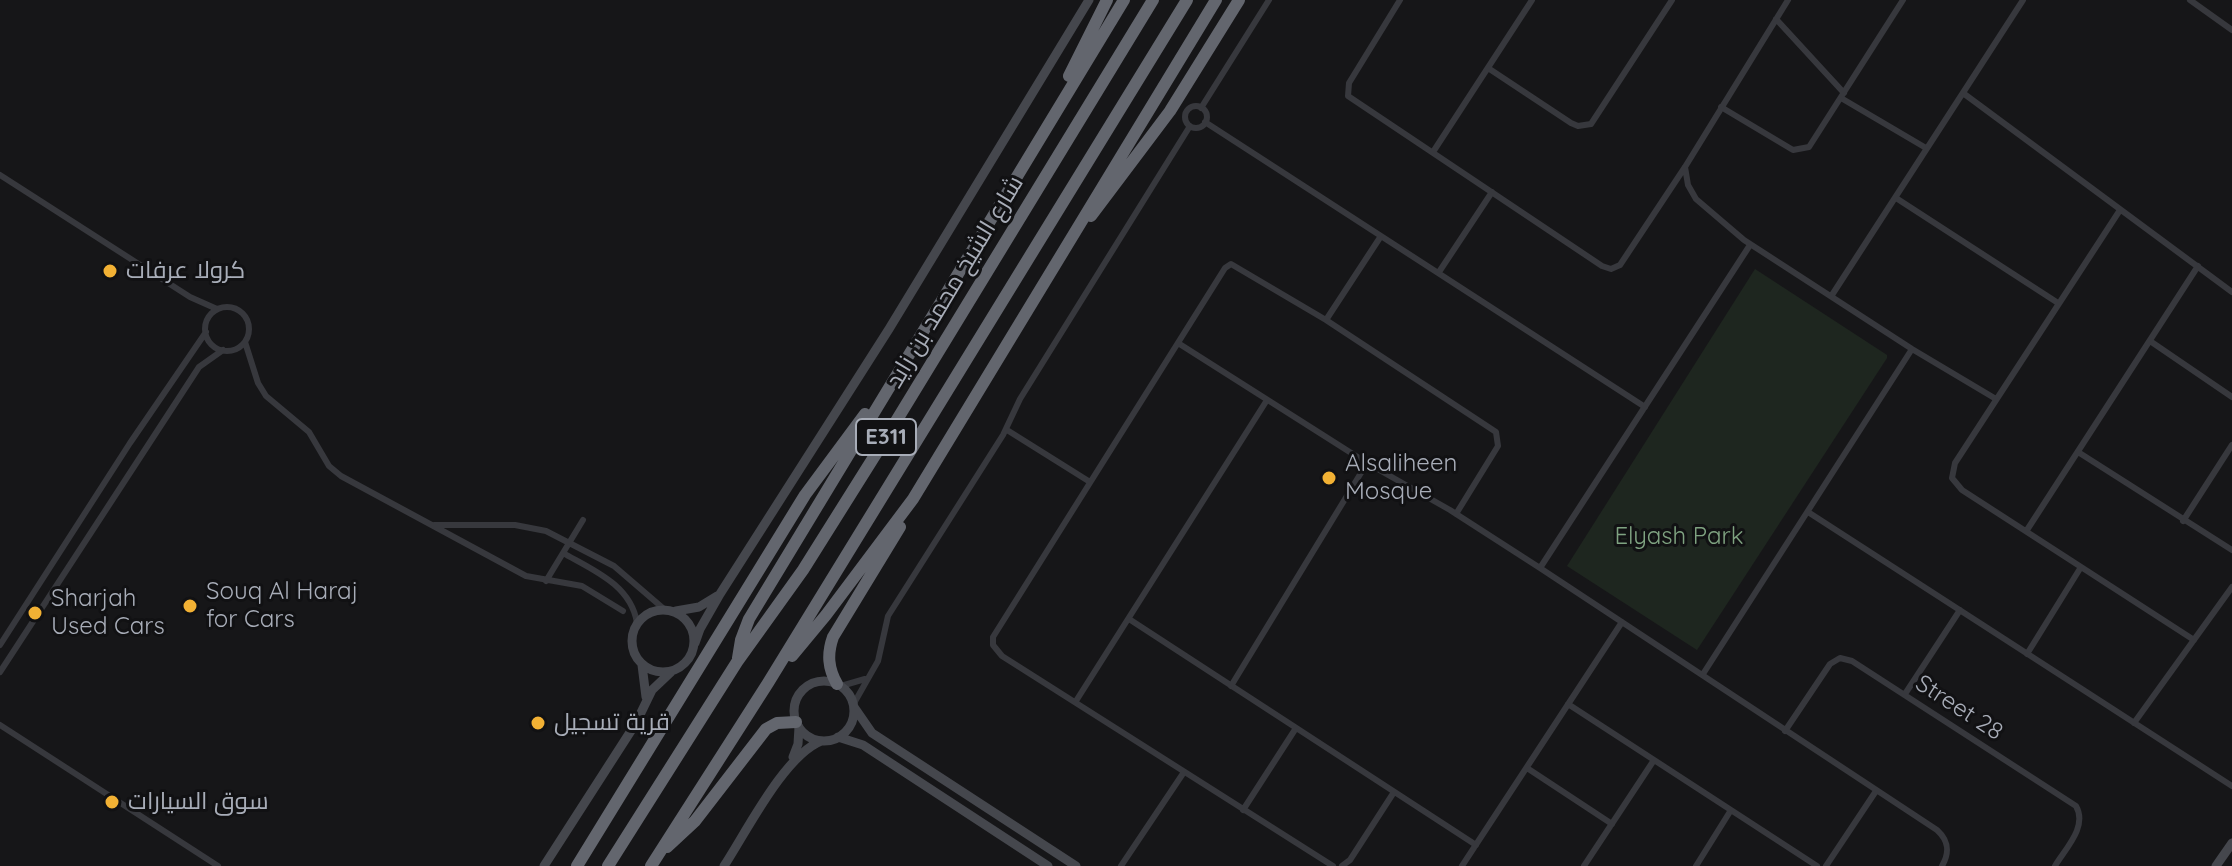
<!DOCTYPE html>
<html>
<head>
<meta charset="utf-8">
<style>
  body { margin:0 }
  canvas { display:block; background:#161618 }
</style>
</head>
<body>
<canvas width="2232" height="866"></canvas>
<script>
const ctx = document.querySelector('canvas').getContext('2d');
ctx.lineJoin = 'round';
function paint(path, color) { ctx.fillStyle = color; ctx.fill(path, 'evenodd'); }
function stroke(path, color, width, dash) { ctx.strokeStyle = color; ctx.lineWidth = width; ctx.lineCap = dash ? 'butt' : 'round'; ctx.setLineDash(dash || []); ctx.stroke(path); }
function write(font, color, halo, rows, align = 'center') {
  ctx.font = font + ' Quicksand,Cairo,sans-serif'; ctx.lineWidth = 6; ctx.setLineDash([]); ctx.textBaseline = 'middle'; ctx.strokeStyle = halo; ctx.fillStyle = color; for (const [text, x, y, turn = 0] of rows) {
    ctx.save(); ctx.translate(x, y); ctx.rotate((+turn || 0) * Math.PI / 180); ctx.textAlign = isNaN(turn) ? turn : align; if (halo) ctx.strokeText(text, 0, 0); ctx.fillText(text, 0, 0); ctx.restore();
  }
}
paint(new Path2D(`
  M1755,269l132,86v3l-190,292 -130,-84z`), '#1e261f');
stroke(new Path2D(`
  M1400,0l-51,83 -1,13 254,170 9,3 9,-4 65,-98 103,-167
  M2190,0l42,30
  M1776,19l68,74
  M1488,68l83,55 7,3 13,-2 81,-124
  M1963,93l269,199
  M1841,98l85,50
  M1185 117a11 11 0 1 1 22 0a11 11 0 1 1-22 0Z
  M1721,107l72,43 16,-3 94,-147
  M1201,108l68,-108
  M1205,122l440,285
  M1433,152l99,-152
  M1685,167l3,18 8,14 48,41 168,109 84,50
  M0,175l190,122 27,12
  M1896,198l162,105
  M2120,210l-165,253 -3,15 10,12 232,150
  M1439,272l53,-80
  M1832,295l191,-295
  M205 329a22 22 0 1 1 44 0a22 22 0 1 1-44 0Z
  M1326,320l55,-84
  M2150,341l82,56
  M245,342l13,41 8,13 43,36 20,34 12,10 185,100 56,10 41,25
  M1178,343l189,120 83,47 90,58 397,262c12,11 13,22 5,36
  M1007,430l83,52
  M2078,452l154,98
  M1808,512l424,274
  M2183,521l49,-76
  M434,525h81l31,6 68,35 50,43
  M2027,530l171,-264
  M563,553c30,17 68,32 74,70
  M1540,568l210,-323
  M546,581l37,-61
  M1129,619l347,226
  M0,645l130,-202 76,-111
  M2027,654l54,-87
  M0,672l199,-305 24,-17
  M1703,674l209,-325
  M841,686l24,-7
  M1231,686l136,-223
  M1905,694l55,-84
  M1076,701l191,-301
  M1568,704l249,162
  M853,705l25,-44 10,-45 115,-181 17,-36 170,-273
  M2134,723l98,-136
  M0,725l218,141
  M1785,731l45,-67 10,-6 12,3 224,145c12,21 -11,43 -21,60
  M1527,768l85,56
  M1243,810l53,-82
  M1121,866l63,-94
  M1333,866l-331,-210 -9,-11v-8l232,-369 6,-4 95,56 170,112 2,14 -42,68
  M1342,866l8,-6 44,-68
  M1462,866l160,-244
  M1584,866l70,-106
  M1696,866l35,-56
  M1826,866l50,-75`), '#37383d', 6);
stroke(new Path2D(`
  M632 641a31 31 0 1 1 62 0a31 31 0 1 1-62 0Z
  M676,611l23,-4 18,-11
  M695,643l5,-14 20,-35 169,-265 200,-329
  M642,665l4,32
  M794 711a30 30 0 1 1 60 0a30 30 0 1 1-60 0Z
  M854,707l18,26 204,133
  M838,737l25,8 185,121
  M793,757l5,-13 1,-17
  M544,866l92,-143 16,-33 19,-18
  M724,866c23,-35 60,-110 97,-125
  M2216,866l16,-23`), '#45474d', 9);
stroke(new Path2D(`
  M1069,76l38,-76
  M1091,216l79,-105 69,-111
  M792,656l34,-41 87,-116 303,-499
  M738,658l3,-18 8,-21 375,-619
  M837,684c-9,-16 -10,-30 -4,-47l67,-110
  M667,847l28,-26 71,-92 11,-6 19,-1
  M577,866l228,-371 60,-81
  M608,866l129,-204 66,-92 81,-129 269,-441
  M651,866l117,-183 419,-683`), '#63666e', 12);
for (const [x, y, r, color] of [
  [110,271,8,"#f2b134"],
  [1329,478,8,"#f2b134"],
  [190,606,8,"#f2b134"],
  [35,613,8,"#f2b134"],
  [538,723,8,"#f2b134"],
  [112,802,8,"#f2b134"]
]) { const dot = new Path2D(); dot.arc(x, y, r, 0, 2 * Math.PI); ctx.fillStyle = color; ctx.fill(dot); stroke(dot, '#111113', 3); }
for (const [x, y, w] of [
  [886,437,60]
]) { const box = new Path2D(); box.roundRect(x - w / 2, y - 18, w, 36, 6); ctx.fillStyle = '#111113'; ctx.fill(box); stroke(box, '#a8adb8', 2); }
write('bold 22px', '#a8adb8', null, [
  ["E311",886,437]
]);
write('24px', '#a8adb8', '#111113', [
  ["كرولا عرفات",126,271],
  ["Alsaliheen",1345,464],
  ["Mosque",1345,492],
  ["Souq Al Haraj",206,592],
  ["for Cars",206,620],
  ["Sharjah",51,599],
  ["Used Cars",51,627],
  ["قرية تسجيل",554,723],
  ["سوق السيارات",128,802]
], 'left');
write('24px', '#a8adb8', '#111113', [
  ["شارع الشيخ محمد بن زايد",955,282,-59],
  ["Street 28",1959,708,33]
]);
write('24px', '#7fa381', '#111113', [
  ["Elyash Park",1679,537]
]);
</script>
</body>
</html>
